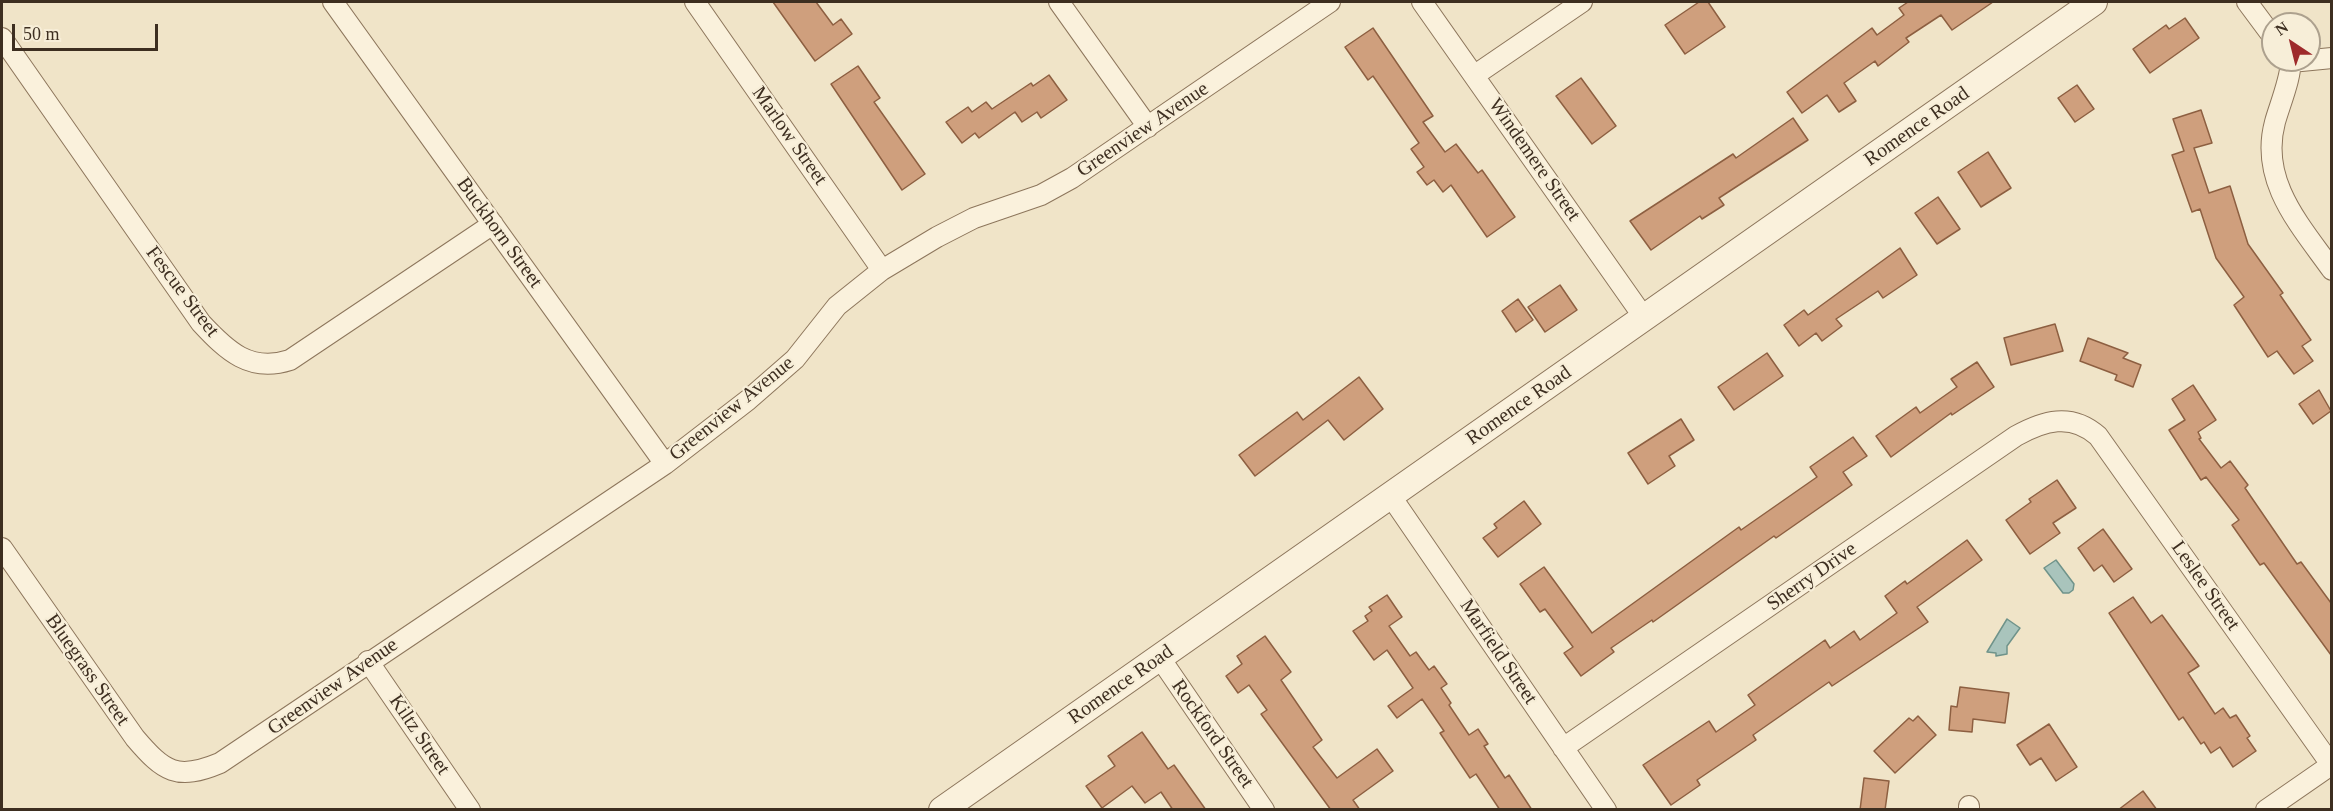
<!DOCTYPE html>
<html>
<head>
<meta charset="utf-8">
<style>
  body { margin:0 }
  #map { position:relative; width:2333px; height:811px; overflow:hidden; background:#f0e4c8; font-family:"Times New Roman",serif }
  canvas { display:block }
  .frame { position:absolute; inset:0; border:3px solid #3d2e20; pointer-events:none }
  .north { position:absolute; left:2261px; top:12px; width:60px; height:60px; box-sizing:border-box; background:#f7eed8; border:2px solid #ada18e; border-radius:50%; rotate:325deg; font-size:16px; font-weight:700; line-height:24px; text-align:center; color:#3d2e20 }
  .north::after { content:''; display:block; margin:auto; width:21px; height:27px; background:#9e2a2b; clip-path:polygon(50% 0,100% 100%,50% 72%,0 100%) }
  .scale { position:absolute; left:12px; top:24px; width:146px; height:27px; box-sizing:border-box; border:3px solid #3d2e20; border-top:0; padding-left:8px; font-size:18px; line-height:21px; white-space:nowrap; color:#3d2e20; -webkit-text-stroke:4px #f7eed8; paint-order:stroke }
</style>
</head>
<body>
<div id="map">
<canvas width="2333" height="811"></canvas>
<div class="frame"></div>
<div class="north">N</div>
<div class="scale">50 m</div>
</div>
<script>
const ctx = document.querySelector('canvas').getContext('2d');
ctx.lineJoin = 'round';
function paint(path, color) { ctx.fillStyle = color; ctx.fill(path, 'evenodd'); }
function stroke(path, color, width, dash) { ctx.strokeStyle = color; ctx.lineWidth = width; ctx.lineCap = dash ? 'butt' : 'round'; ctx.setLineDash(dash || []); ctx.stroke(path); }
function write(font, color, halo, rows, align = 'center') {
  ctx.font = font + ' "Times New Roman",serif'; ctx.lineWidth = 4.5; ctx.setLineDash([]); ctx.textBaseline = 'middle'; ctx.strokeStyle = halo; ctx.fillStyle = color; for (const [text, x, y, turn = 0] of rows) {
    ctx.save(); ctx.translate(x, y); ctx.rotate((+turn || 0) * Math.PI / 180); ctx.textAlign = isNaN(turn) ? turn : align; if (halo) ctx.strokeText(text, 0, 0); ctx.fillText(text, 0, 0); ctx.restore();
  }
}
const water = new Path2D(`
  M2056,560l18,24 -1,6 -4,3h-6l-19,-25z
  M2007,619l13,9 -13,18v8l-11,2v-3l-9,-1z`);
paint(water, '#a9c4bc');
stroke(water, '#6f938a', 1.5);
const building = new Path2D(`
  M773,2h43l17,23 8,-6 11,15 -37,27z
  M1699,2h9l17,25 -40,27 -20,-29z
  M1908,2h85l-41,28 -11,-15 -35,23 3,4 -31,24 -3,-5 -31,22 12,18 -17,11 -12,-17 -25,18 -15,-21 85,-64 5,7 27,-20 -5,-7z
  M2185,18l14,20 -49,35 -17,-24 33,-24 3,4z
  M1373,28l60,88 -10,6 22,30 11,-8 22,29 4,-3 33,47 -28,20 -36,-52 -8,7 -9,-12 -7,5 -10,-13 7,-5 -13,-18 8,-6 -46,-67 -5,4 -23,-33z
  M858,66l22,32 -6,4 51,72 -23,16 -71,-106z
  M1049,75l18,25 -26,18 -4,-6 -15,10 -7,-10 -36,26 -4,-5 -13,10 -16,-21 22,-15 4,5 14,-10 6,7 39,-26 2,3z
  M1581,78l35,48 -24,18 -36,-48z
  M2077,85l17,24 -19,13 -17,-24z
  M2201,110l11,33 -18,5 15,45 21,-7 18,58 35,49 -3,2 31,45 -9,6 11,15 -19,13 -17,-23 -9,6 -34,-52 10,-8 -28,-39 -16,-49 -8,3 -20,-57 12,-4 -11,-32z
  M1793,118l15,22 -89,58 5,7 -22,14 -2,-3 -49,34 -21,-29 103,-67 3,4z
  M1988,152l23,36 -30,19 -23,-35z
  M1938,197l22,32 -23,15 -22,-31z
  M1900,248l17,27 -34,23 -5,-7 -42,28 6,7 -20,15 -6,-8 -17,13 -15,-21 20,-15 4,5z
  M1560,285l17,25 -32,22 -17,-25z
  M1518,299l15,21 -17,12 -14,-21z
  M2055,324l8,27 -52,14 -7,-27z
  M2088,338l40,15 -5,5 18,7 -8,22 -18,-7 2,-5 -37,-14z
  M1767,353l16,23 -49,34 -16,-23z
  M1977,362l17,25 -42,28 -1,-2 -60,44 -15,-21 40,-29 4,6 37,-26 -6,-8z
  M1359,377l24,32 -39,31 -16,-20 -73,56 -16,-21 58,-43 6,8z
  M2193,385l23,35 -18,12 3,6 -2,1 22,29 9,-7 18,24 -3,3 52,76 4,-2 30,41v52l-67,-92 -4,2 -28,-40 7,-5 -33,-43 -5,3 -32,-50 16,-10 -13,-21z
  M2319,390l12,21 -18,13 -14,-20z
  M1681,419l13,21 -25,16 6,10 -27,18 -20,-31z
  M1853,437l14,19 -24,16 9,13 -76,53 -2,-2 -121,86 -1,-2 -41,28 3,4 -33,24 -17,-23 9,-6 -28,-38 -5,3 -20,-28 24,-17 48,66 147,-106 2,3 76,-53 -7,-10z
  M2057,480l19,28 -23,15 7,10 -30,21 -24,-34 25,-18 -2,-3z
  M1524,501l17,23 -43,33 -15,-19 14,-10 -3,-4z
  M2103,529l29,40 -18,13 -12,-17 -8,6 -16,-23z
  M1967,540l15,20 -65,47 11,15 -96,64 -3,-4 -76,53 3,5 -59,40 3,5 -29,20 -28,-40 66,-44 7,11 39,-27 -7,-10 77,-55 5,8 24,-17 6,9 37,-27 -12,-17 20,-15 2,3z
  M1387,595l15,22 -13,9 21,30 6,-4 13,18 5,-4 13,18 -6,4 10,15 -2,2 20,30 9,-6 10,15 -4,2 21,32 4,-3 23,35h-32l-24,-36 -6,4 -30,-45 4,-2 -22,-32 -25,19 -9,-12 25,-18 -26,-38 -13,10 -21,-29 15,-10 -3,-5 7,-5 -3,-4z
  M2133,597l18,26 11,-8 37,51 -11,7 27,41 8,-6 7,10 6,-3 14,21 -3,2 9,13 -23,16 -13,-20 -9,6 -7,-11 -3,2 -18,-27 -4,3 -70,-107z
  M1265,636l26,36 -10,8 41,60 -9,7 24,31 40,-29 16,22 -40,29 7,10h-29l-70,-96 6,-4 -18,-25 -11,8 -12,-17 16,-12 -5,-8z
  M1960,687l49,6 -4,30 -32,-4 -1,13 -23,-2 2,-24 6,1z
  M1918,716l18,19 -41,38 -21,-22 35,-33 4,3z
  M2049,724l28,43 -21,14 -15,-23 -11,7 -13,-20z
  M1142,732l26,37 6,-4 32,45h-33l-12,-18 -16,11 -13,-17 -30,22 -16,-22 29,-20 -7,-10z
  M1864,778l25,3 -4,29h-25z
  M2143,791l14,19h-39z`);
paint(building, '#cf9f7d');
stroke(building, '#8d5f41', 1.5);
const minor = new Path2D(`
  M333,2l332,462
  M695,2l187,268
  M1059,2l89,125
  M1422,2l223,317
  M2247,2l26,35
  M2,38l199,285c26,28 49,50 89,37l203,-136
  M2290,60c3,13 -11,47 -15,62 -16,59 25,103 57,148
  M2291,62l41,-4
  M1475,75l107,-73
  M1390,495l216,315
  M2,548l133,190c29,34 42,43 85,25l445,-299 83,-64 47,-41 42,-53 45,-36 55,-33 37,-19 67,-23 31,-17 258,-176
  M1160,658l104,152
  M368,661l102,149
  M1563,748l453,-312c27,-15 55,-24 82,0l234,330
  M1969,806v4
  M2266,810l65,-45`);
const tertiary = new Path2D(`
  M942,810l1152,-808`);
stroke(minor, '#8d765c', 22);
stroke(tertiary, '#8d765c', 28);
stroke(minor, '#faf1dc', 20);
stroke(tertiary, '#faf1dc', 26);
write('20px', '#3d2e20', '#f7eed8', [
  ["Romence Road",1917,127,-35],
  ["Greenview Avenue",1143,130,-34],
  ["Marlow Street",789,136,55],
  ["Windemere Street",1534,160,55],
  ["Buckhorn Street",499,233,54],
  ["Fescue Street",182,292,53],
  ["Romence Road",1519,406,-35],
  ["Greenview Avenue",732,409,-39],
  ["Sherry Drive",1812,577,-35],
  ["Leslee Street",2205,586,55],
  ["Marfield Street",1498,652,56],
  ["Bluegrass Street",87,670,55],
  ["Romence Road",1121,685,-35],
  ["Greenview Avenue",333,687,-35],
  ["Rockford Street",1212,734,55],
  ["Kiltz Street",419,735,56]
]);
</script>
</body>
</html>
